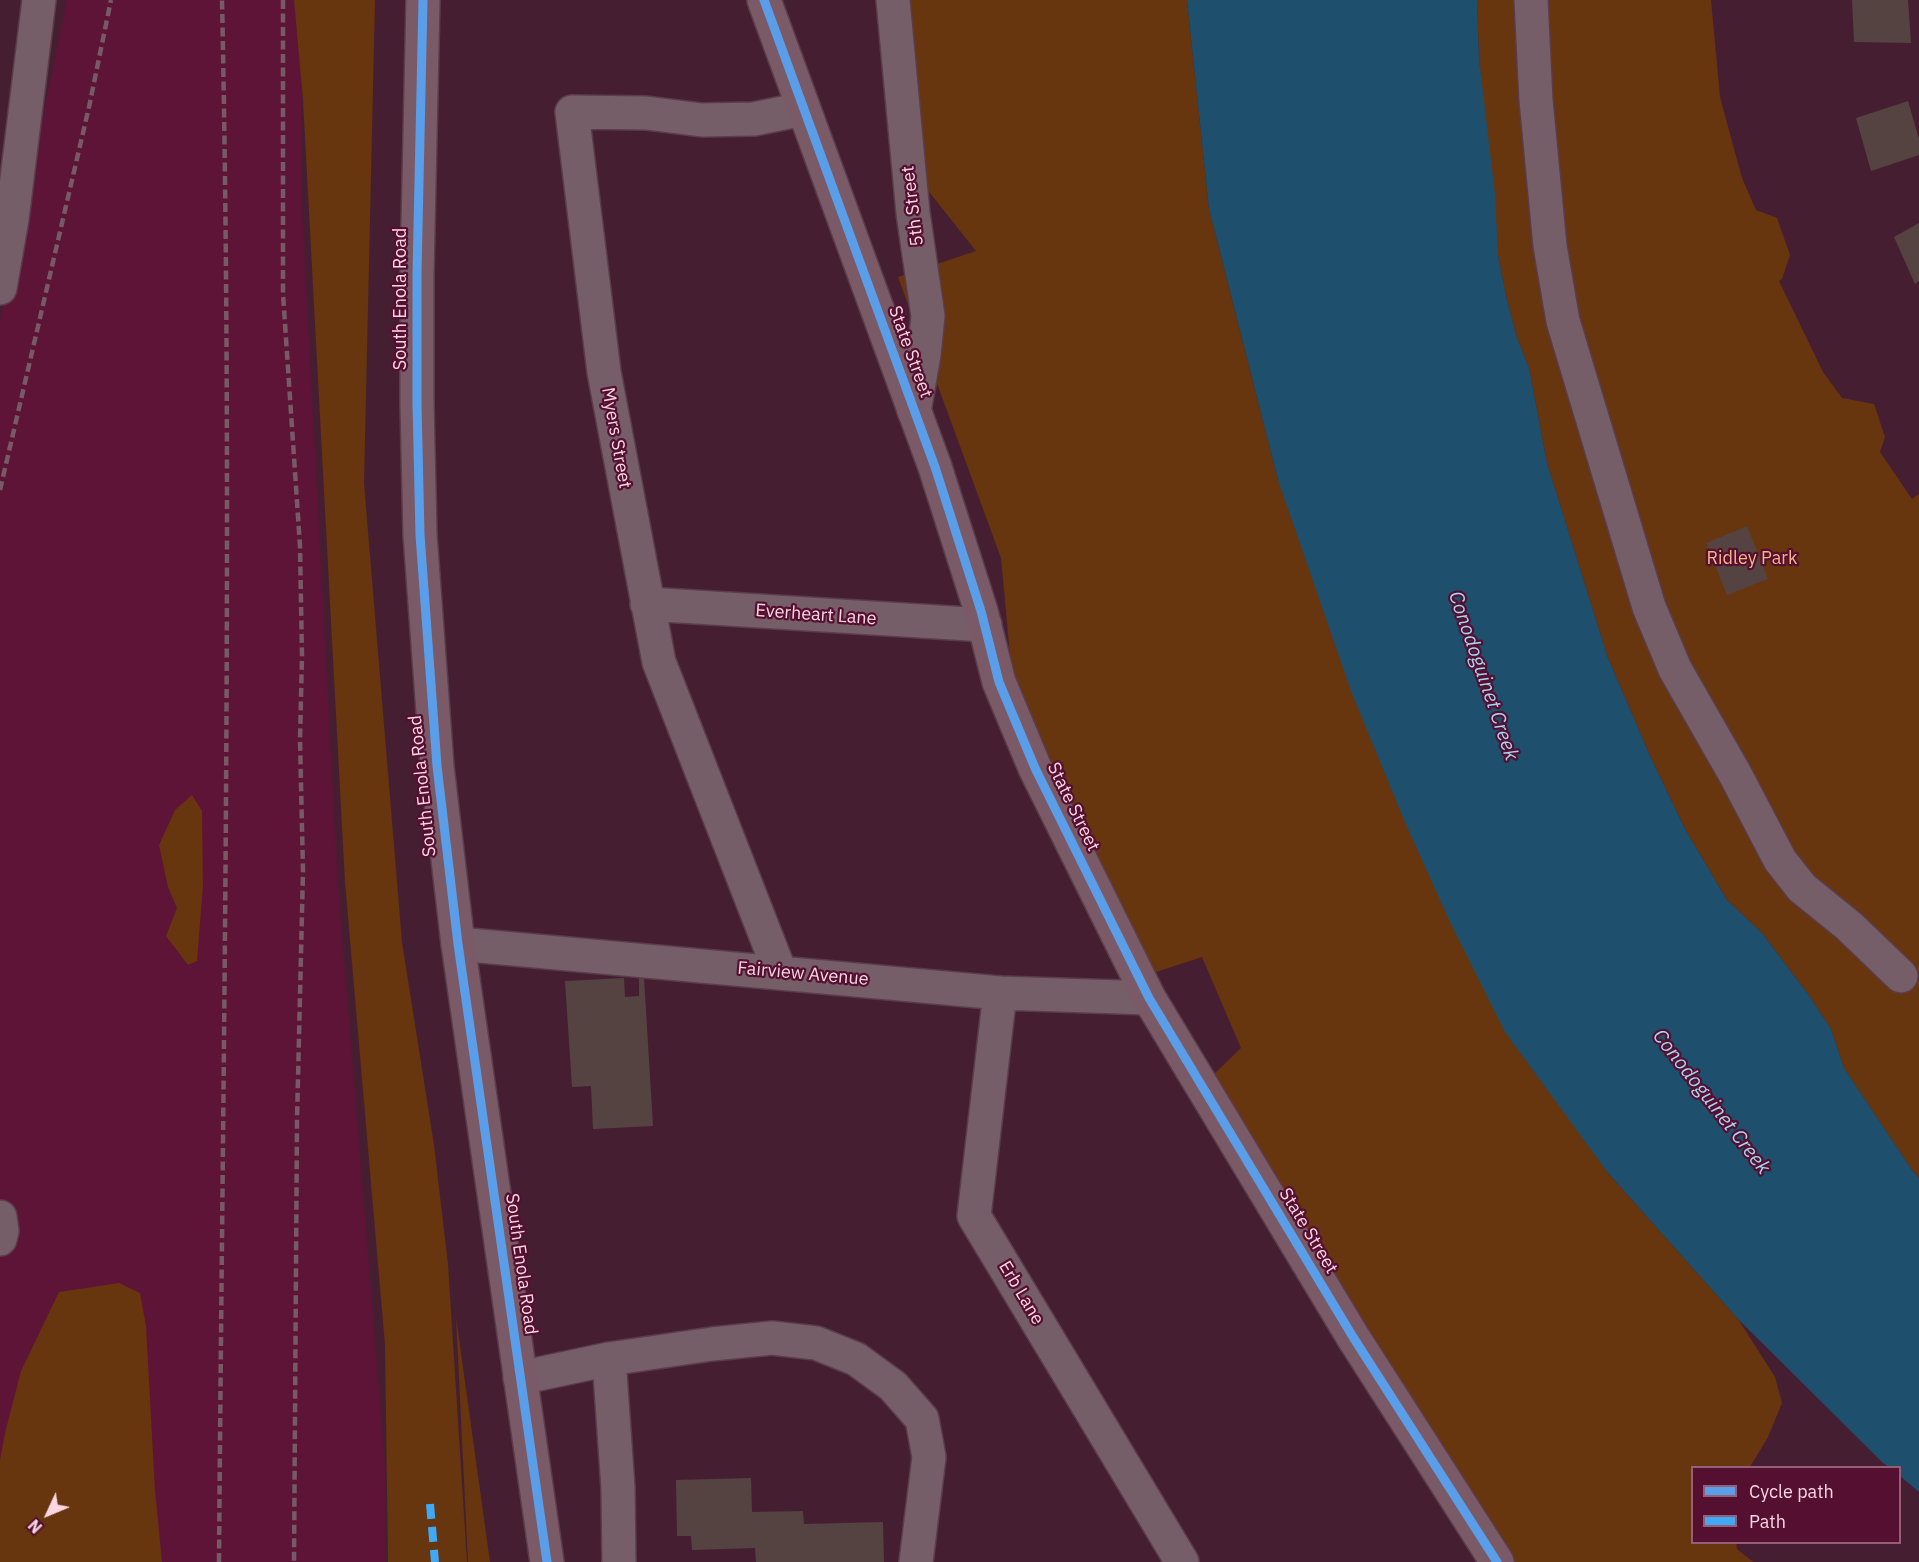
<!DOCTYPE html>
<html>
<head>
<meta charset="utf-8">
<style>
  body { margin:0 }
  #map { position:relative; width:1919px; height:1562px; overflow:hidden; background:#451f31; font-family:"IBM Plex Sans",sans-serif }
  canvas { display:block }
  .legend { position:absolute; left:1691px; top:1466px; width:210px; height:78px; box-sizing:border-box; background:#550f30; border:2px solid #975f77; margin:0; padding:8px 10px; list-style:none; font-size:18px; color:#fad7e2 }
  .legend li { display:flex; align-items:center; gap:12px; height:30px }
  .legend b { width:30px; border:2px solid #975f77 }
  .north { position:absolute; left:18px; top:1484px; width:60px; height:60px; -webkit-text-stroke:4px #550f30; paint-order:stroke; rotate:226deg; font-size:16px; font-weight:700; line-height:24px; text-align:center; color:#fad7e2 }
  .north::after { content:''; display:block; margin:auto; width:21px; height:27px; background:#fad7e2; clip-path:polygon(50% 0,100% 100%,50% 72%,0 100%) }
</style>
</head>
<body>
<div id="map">
<canvas width="1919" height="1562"></canvas>
<ul class="legend">
<li><b style="height:8px;background:#5a9eea"></b>Cycle path</li>
<li><b style="height:8px;background:#3fa9f5"></b>Path</li>
</ul>
<div class="north">N</div>
</div>
<script>
const ctx = document.querySelector('canvas').getContext('2d');
ctx.lineJoin = 'round';
function paint(path, color) { ctx.fillStyle = color; ctx.fill(path, 'evenodd'); }
function stroke(path, color, width, dash) { ctx.strokeStyle = color; ctx.lineWidth = width; ctx.lineCap = dash ? 'butt' : 'round'; ctx.setLineDash(dash || []); ctx.stroke(path); }
function write(font, color, halo, rows, align = 'center') {
  ctx.font = font + ' "IBM Plex Sans",sans-serif'; ctx.lineWidth = 4.5; ctx.setLineDash([]); ctx.textBaseline = 'middle'; ctx.strokeStyle = halo; ctx.fillStyle = color; for (const [text, x, y, turn = 0] of rows) {
    ctx.save(); ctx.translate(x, y); ctx.rotate((+turn || 0) * Math.PI / 180); ctx.textAlign = isNaN(turn) ? turn : align; if (halo) ctx.strokeText(text, 0, 0); ctx.fillText(text, 0, 0); ctx.restore();
  }
}
paint(new Path2D(`
  M67,0h235l-1,188 37,696 47,579v99h-385v-1241z`), '#5d1437');
paint(new Path2D(`
  M294,0h81l-11,483 38,459 32,203 14,119 19,298h-79l-3,-217 -40,-463 -42,-782z
  M909,0h278l22,209 69,271 330,693 130,146 37,58 7,26 -14,34 -18,30 -58,1v74l44,1 1,6 16,13h-247l-295,-485 30,-29 -39,-91 -52,17 -138,-297 -11,-119 -103,-281 78,-26 -69,-87z
  M1477,0h234l9,97 22,81 14,32 21,8 13,37 -8,24 -3,2 44,91 19,26 32,6 11,33 -5,15 32,47 7,-5v684l-7,-8 -68,-102 -13,-39 -23,-35 -46,-61 -35,-33 -42,-71 -34,-71 -43,-100 -61,-195 -18,-95 -12,-30 -11,-42 -8,-41 -19,-196z
  M192,795l10,16 1,75 -6,75 -9,4 -22,-29 11,-28 -9,-21 -9,-42 16,-35z
  M119,1283l21,10 6,33 9,164 7,72h-162v-102l5,-27 16,-62 38,-79z
  M456,1317l34,245h-22z`), '#67350e');
paint(new Path2D(`
  M1187,0h290l2,59 16,135 3,61 8,41 11,42 12,30 18,95 61,195 43,100 34,71 42,71 35,33 46,61 23,35 13,39 68,102 7,8v314l-19,-16v-8l-11,-1 -6,-4 -145,-144 -130,-146 -103,-141 -55,-110 -46,-102 -53,-129 -73,-211 -69,-271z`), '#1e506e');
paint(new Path2D(`
  M1852,0h56l3,43 -57,-1z
  M1908,101l11,38v16l-48,16 -15,-53z
  M1919,223v58l-4,3 -21,-47z
  M1747,526l21,53 -41,16 -21,-52z
  M624,978l1,19 14,-1v-18h5l9,148 -60,3 -2,-43 -19,1 -7,-106z
  M751,1478l1,34 51,-1 1,13 79,-2 1,40h-128l-1,-14 -63,2 -1,-14h-14l-1,-56z`), '#554341');
const minor = new Path2D(`
  M893,0l20,213 15,103 -4,39 -10,56
  M1531,0l5,100 14,146 13,75 86,286 26,62 60,105 45,86 22,28 47,38 52,50
  M0,288l12,-69 27,-219
  M647,604l338,21
  M458,944l542,49 149,5
  M780,972l-121,-310 -55,-290 -32,-260 74,1 56,7 52,-1 49,-10
  M1000,993l-26,223 208,346
  M0,1217l2,14 -2,8
  M609,1359l9,129 1,74
  M520,1378l89,-19 103,-15 60,-6 44,5 40,16 37,27 29,33 7,38 -13,105`);
const major = new Path2D(`
  M423,0l-6,273v131l3,131 17,231 21,178 89,618
  M764,0l171,467 46,144 18,71 36,86 114,230 204,339 144,225`);
stroke(minor, '#5b3c4a', 36);
stroke(major, '#5b3c4a', 36);
stroke(minor, '#755e67', 33);
stroke(major, '#7b5a68', 33);
stroke(new Path2D(`
  M283,0v294l17,252 2,110 -2,84 3,131 -6,249 -3,442
  M0,490l89,-383 22,-107
  M219,1562c4,-521 14,-1042 3,-1562`), '#765a67', 4.5, [9, 4.5]);
stroke(new Path2D(`
  M430,1504l5,58`), '#3fa9f5', 8, [15, 8]);
stroke(new Path2D(`
  M423,0l-6,273v131l3,131 17,231 21,178 89,618
  M764,0l171,467 46,144 18,71 36,86 114,230 204,339 144,225`), '#5a9eea', 9);
write('18px', '#fad7e2', '#550f30', [
  ["5th Street",913,206,-97],
  ["South Enola Road",401,299,-90],
  ["State Street",910,352,70],
  ["Myers Street",616,438,80],
  ["Everheart Lane",816,615,4],
  ["South Enola Road",423,786,-96],
  ["State Street",1073,807,64],
  ["Fairview Avenue",803,974,5],
  ["State Street",1308,1231,59],
  ["South Enola Road",521,1264,82],
  ["Erb Lane",1021,1293,59]
]);
write('18px', '#f5b486', '#550f30', [
  ["Ridley Park",1752,559]
]);
write('italic 20px', '#a5d3f1', '#550f30', [
  ["Conodoguinet Creek",1483,676,71],
  ["Conodoguinet Creek",1711,1102,52]
]);
</script>
</body>
</html>
